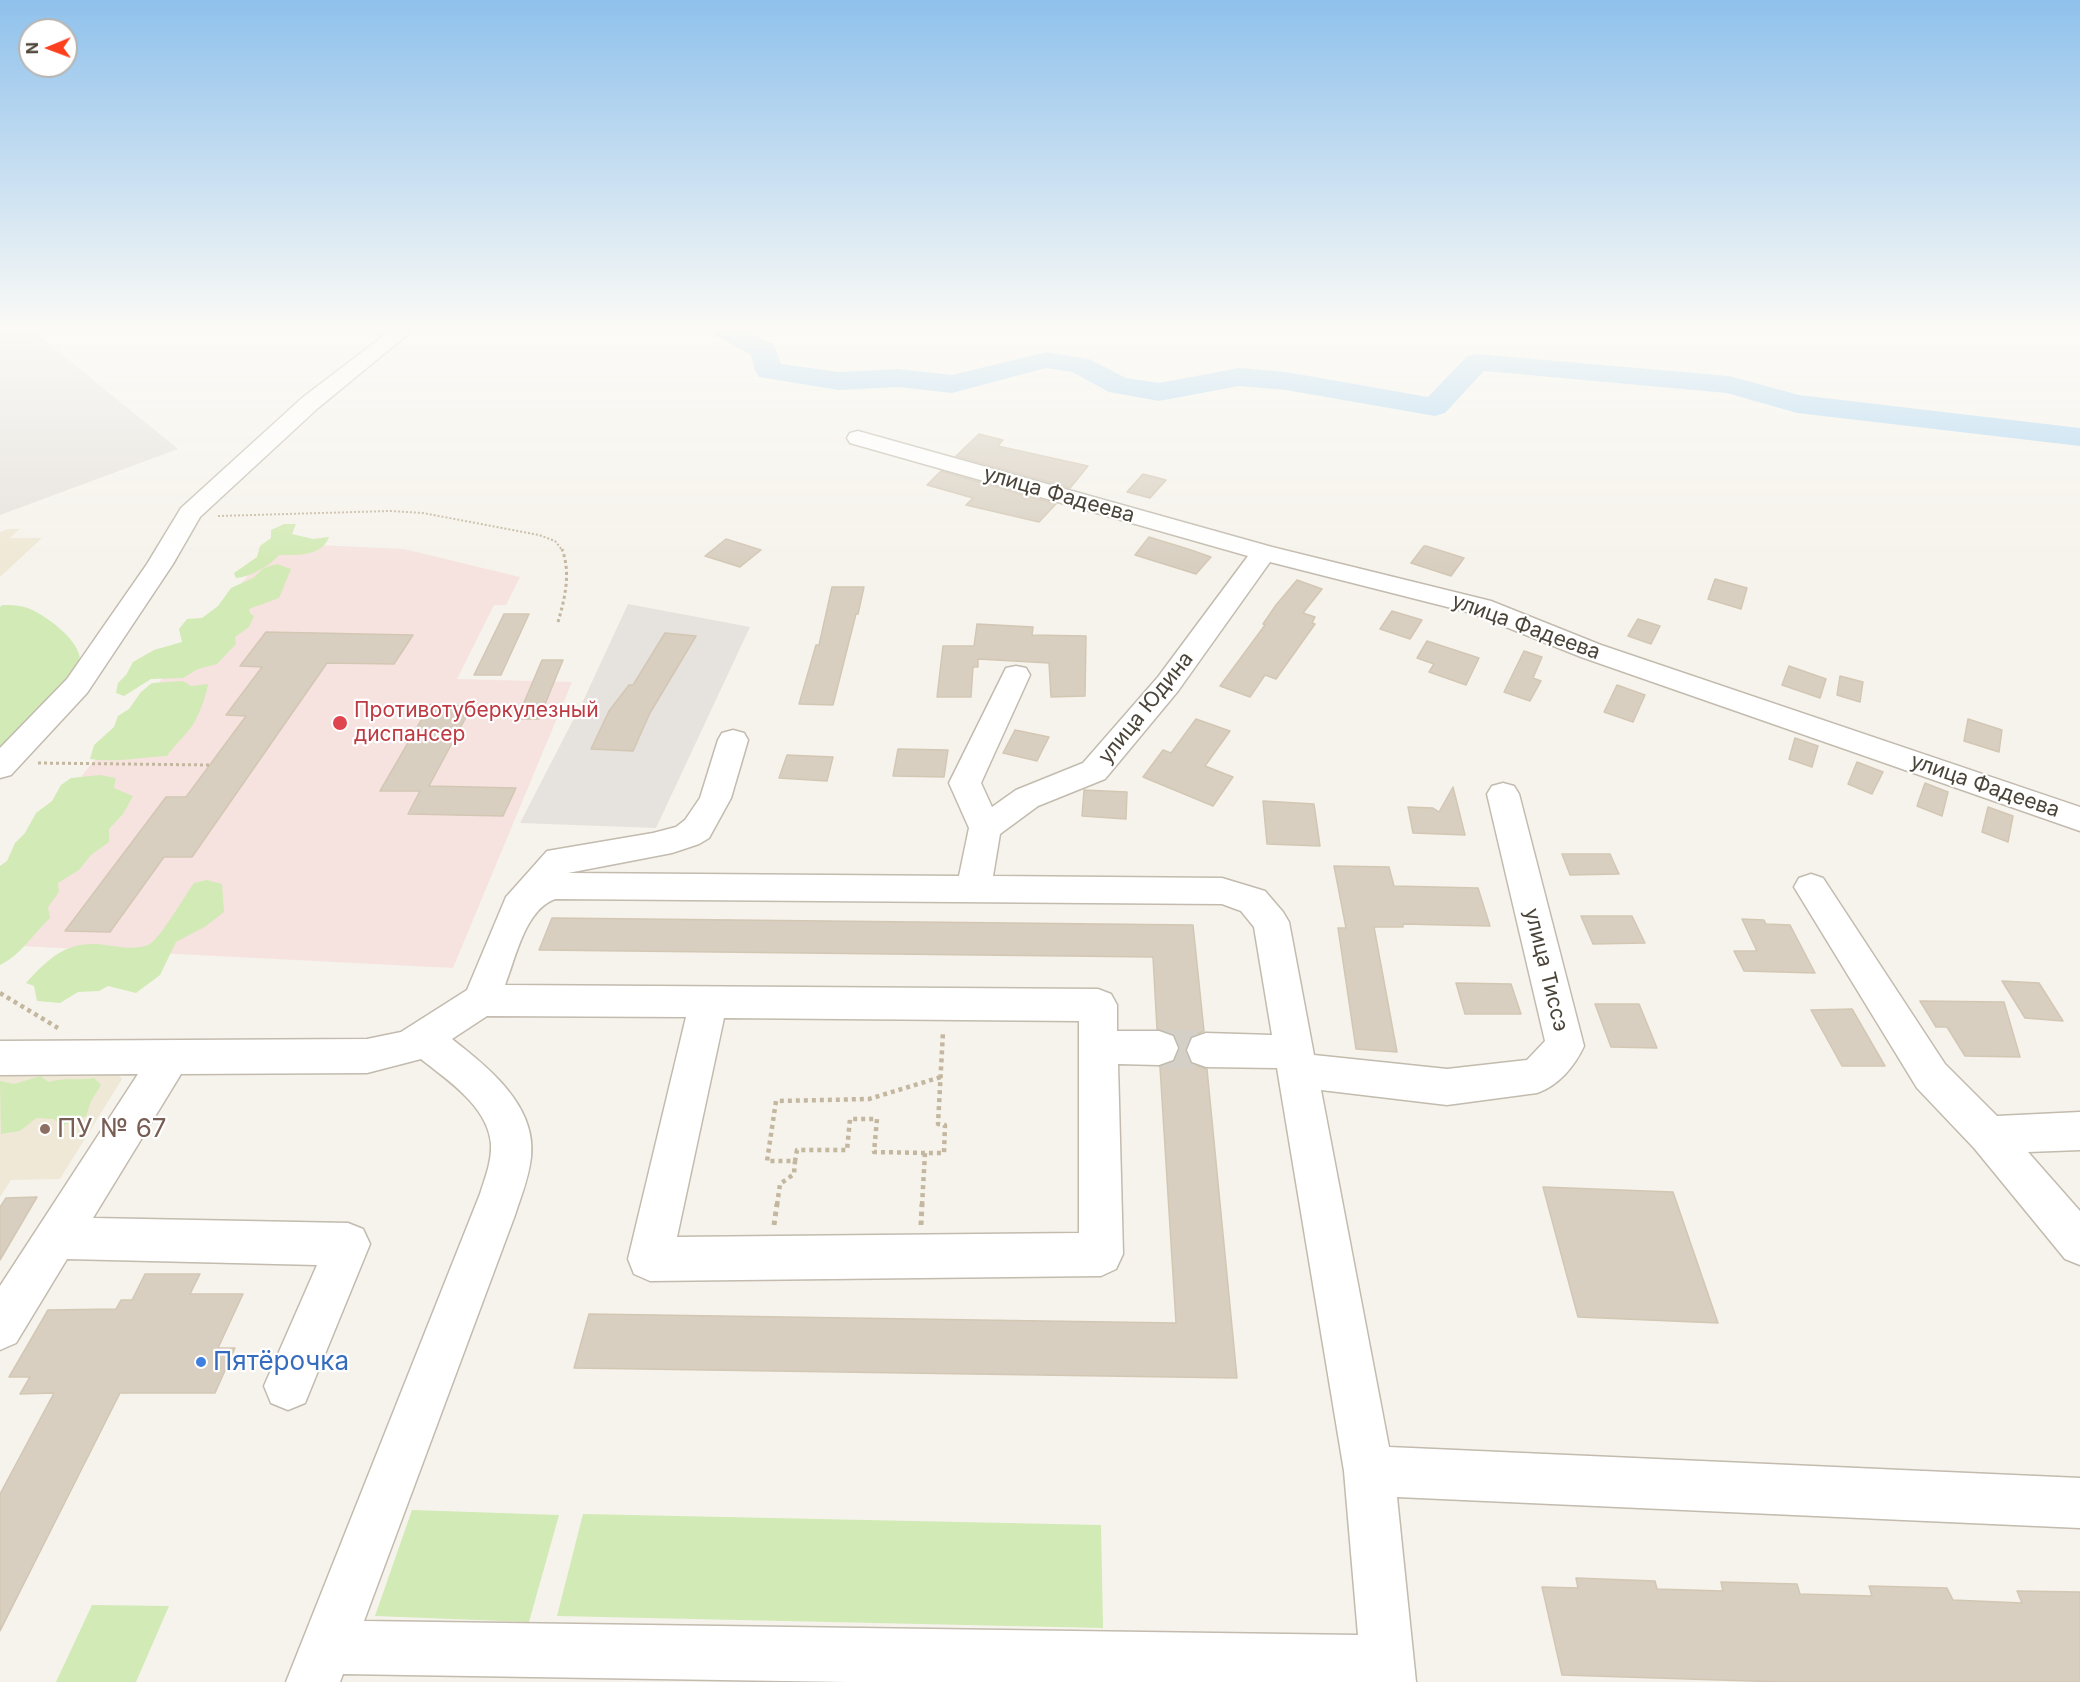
<!DOCTYPE html>
<html>
<head>
<meta charset="utf-8">
<style>
  body { margin:0 }
  #map { position:relative; width:2080px; height:1682px; overflow:hidden; background:#f6f3ec; font-family:Inter,sans-serif }
  canvas { display:block }
  .north { position:absolute; left:18px; top:18px; width:60px; height:60px; box-sizing:border-box; background:#fff; border:2px solid #b7b4b0; border-radius:50%; rotate:269deg; font-size:16px; font-weight:700; line-height:24px; text-align:center; color:#4b4439 }
  .north::after { content:''; display:block; margin:auto; width:21px; height:27px; background:#fc3f1d; clip-path:polygon(50% 0,100% 100%,50% 72%,0 100%) }
</style>
</head>
<body>
<div id="map">
<canvas width="2080" height="1682"></canvas>
<div class="north">N</div>
</div>
<script>
const ctx = document.querySelector('canvas').getContext('2d');
ctx.lineJoin = 'round';
function paint(path, color) { ctx.fillStyle = color; ctx.fill(path, 'evenodd'); }
function stroke(path, color, width, dash) { ctx.strokeStyle = color; ctx.lineWidth = width; ctx.lineCap = dash ? 'butt' : 'round'; ctx.setLineDash(dash || []); ctx.stroke(path); }
function write(font, color, halo, rows, align = 'center') {
  ctx.font = font + ' Inter,sans-serif'; ctx.lineWidth = 4.5; ctx.setLineDash([]); ctx.textBaseline = 'middle'; ctx.strokeStyle = halo; ctx.fillStyle = color; for (const [text, x, y, turn = 0] of rows) {
    ctx.save(); ctx.translate(x, y); ctx.rotate((+turn || 0) * Math.PI / 180); ctx.textAlign = isNaN(turn) ? turn : align; if (halo) ctx.strokeText(text, 0, 0); ctx.fillText(text, 0, 0); ctx.restore();
  }
}
paint(new Path2D(`
  M0,330h32l146,119 -178,66z
  M628,604l122,23 -94,201 -136,-5 65,-126z`), '#e6e2dd');
paint(new Path2D(`
  M8,529h12l-10,9h32l-42,39v-45z
  M0,1072l118,1 4,6 -62,100 -49,1 -11,17z`), '#efe8d6');
paint(new Path2D(`
  M275,543l129,6 116,28 -14,28h-12l-37,74 115,3 -119,286 -453,-23v-71z`), '#f6e3e0');
paint(new Path2D(`
  M284,524h12l-4,10 21,5 16,-2c-7,20 -33,18 -50,18 -9,11 -29,22 -43,23l-2,-5 23,-16 3,-11 11,-8v-8z
  M277,564l14,5 -12,29 -30,11 1,4 4,3 -5,11 -14,10 1,7 -19,20 -19,5 -15,9 -32,1 -27,17 -8,-3 2,-10 8,-8 7,-13 21,-12 28,-8 -3,-13 8,-10 15,-1 16,-12 13,-18 22,-10 11,-10z
  M2,605c10,0 19,0 28,4 17,7 57,36 49,57l-79,90v-149z
  M183,681l8,5 17,-2c-1,10 -10,34 -16,42 -8,11 -17,18 -25,30 -27,1 -50,7 -77,3l4,-14 20,-18 4,-11 11,-7 12,-17 11,-9z
  M100,775l16,3 -2,10 19,8 -10,18 -14,15v13l-18,13 -12,15 -21,13 1,9 -11,15 2,11c-17,16 -29,37 -50,47v-99l7,-5 8,-18 10,-10 11,-20 16,-12 9,-16 10,-7z
  M207,880l15,4 2,28 -18,14 -30,16 -16,33 -24,18 -28,-7 -9,5 -21,1 -18,11 -23,-2 -3,-15 -8,-3c25,-27 42,-43 80,-38 13,2 29,5 42,0 11,-4 37,-50 46,-62z
  M40,1076l9,6c18,-5 27,-1 45,-4l7,7 -10,16 -5,15 -24,10 -8,-7 -18,-1 -16,13 -19,3 -1,-53 14,3z
  M412,1510l147,5 -30,107 -154,-6z
  M583,1514l518,11 2,103 -546,-12z
  M92,1605l77,1 -33,76h-80z`), '#d2eab5');
paint(new Path2D(`
  M712,330h33l29,15 7,19 58,8 60,-3 53,6 94,-23 43,7 37,19 33,5 80,-15 47,4 142,25 39,-41 10,-2 252,22 70,19 281,33v18l-283,-33 -70,-20 -243,-22 -39,42 -10,3 -149,-26 -47,-4 -80,15 -50,-9 -37,-20 -26,-4 -94,25 -53,-6 -60,3 -80,-13 -4,-6 -4,-16 -35,-19z`), '#a9d4f2');
const building = new Path2D(`
  M979,434l24,6 -5,6 90,20 -18,22 -114,-32z
  M941,471l115,33 -17,18 -73,-17 7,-7 -46,-13z
  M1143,474l23,6 -16,18 -23,-6z
  M1149,537l39,12 23,8 -15,17 -61,-19z
  M726,539l35,11 -21,17 -35,-11z
  M1424,546h2l38,12 -13,18 -40,-13z
  M1715,579l32,9 -6,21 -33,-10z
  M1297,580l25,9 -19,24 12,4 -3,6 3,1 -39,55 -11,-4 -15,22 -30,-11 45,-61 -2,-1 13,-19z
  M832,587h32l-6,27h-2l-23,91 -34,-1 17,-59h3z
  M1392,611l30,9 -12,19 -30,-10z
  M504,614h25l-28,61h-27z
  M1638,619l22,7 -9,18 -23,-8z
  M977,624l56,3 -1,8 54,1 -1,60 -34,1 -2,-34 -71,-4v8h-5l-2,30h-34l6,-51h31z
  M266,632l147,3 -19,29 -67,-1 -135,194h-28l-54,75 -45,-1 101,-134h20l60,-81 -20,-1 36,-48 -22,-1z
  M665,633l31,3 -46,77 -17,38 -42,-2 18,-38 20,-26h4z
  M1427,641l52,17 -13,27 -37,-13 5,-8 -17,-6z
  M1524,651l18,6 -9,21 8,3 -11,20 -26,-9z
  M542,660h21l-24,59h-22z
  M1789,666l37,13 -6,19 -38,-13z
  M1840,676l23,6 -3,20 -23,-7z
  M1617,685l28,10 -12,27 -29,-10z
  M430,705l42,1 -43,80 87,2 -13,28 -95,-2 12,-23h-40z
  M1196,719l34,12 -25,35 28,11 -20,29 -70,-29 20,-27 8,3z
  M1968,719l34,11 -3,22 -35,-11z
  M1015,730l34,7 -12,24 -34,-8z
  M1795,738l23,8 -6,21 -23,-8z
  M898,749l50,1 -4,27 -51,-1z
  M787,755l46,2 -6,24 -48,-3z
  M1857,762l26,10 -11,22 -24,-10z
  M1925,783l23,9 -6,24 -25,-10z
  M1453,787l12,48 -52,-2 -5,-26 25,1 6,4z
  M1084,790l43,2 -1,27 -44,-3z
  M1263,801l51,3 6,42 -53,-2z
  M1988,807l25,9 -5,26 -26,-10z
  M1562,854h48l9,20 -49,1z
  M1334,866l55,1 5,19 84,2 12,38 -87,-2v3h-29l23,125 -41,-3 -18,-121h8z
  M1581,916h51l13,27 -52,1z
  M552,918l641,7 11,106 -14,6 -5,14 6,13 16,5 30,309 -663,-10 15,-54 587,9 -16,-256 15,-6 5,-14 -6,-13 -17,-5 -4,-72 -614,-7z
  M1742,919l22,1 2,4 24,1 25,48 -71,-2 -10,-20h23z
  M2002,981l37,2 24,38 -38,-3z
  M1456,983l55,1 10,30h-56z
  M1920,1001l84,1 16,55 -55,-1 -18,-29h-11z
  M1595,1004h44l18,44 -46,-1z
  M1852,1009l33,57h-43l-31,-56z
  M1543,1187l130,5 45,131 -140,-6z
  M37,1197l-37,63v-53l6,-9z
  M145,1274h55l-10,20h53l-25,54h17l-20,45h-95l-120,238v-137l54,-101 -34,1 10,-17h-21l39,-67 68,-1 5,-9h11z
  M1576,1578l79,3 2,8 66,2 -2,-9 76,2 3,10 72,2 -3,-10 78,2 6,12 69,3 -5,-12 63,1v90h-298l-220,-7 -20,-88 36,1z`);
paint(building, '#d8cfc1');
stroke(building, '#d3c7b4', 1.5);
stroke(new Path2D(`
  M1159,1048l47,2`), '#d4d0c8', 38, [38, 19]);
const minor = new Path2D(`
  M391,330h22l-95,78 -118,109 -27,47 -86,129 -76,82 -11,3v-30l67,-69 80,-115 34,-56 121,-110z
  M858,431l414,116 219,54 110,44 479,162v24l-499,-174 -110,-44 -201,-51 -92,129 -73,88 -67,27 -38,28 -7,42 229,2 43,13 18,21 6,10 25,133 133,14 80,-9 18,-19 -58,-247 5,-8 11,-3 11,3 5,8 65,252c-9,20 -26,40 -47,47l-90,12 -126,-15 68,357 691,31v50l-683,-31 19,185h-569l-504,-8 -3,8h-54l194,-488c5,-16 12,-33 11,-50 -3,-38 -44,-64 -70,-85l-54,14 -186,1 -88,144 255,5 15,6 7,15 -65,159 -17,7 -17,-7 -7,-17 53,-121 -250,-6 -51,84 -16,7v-64l138,-212 -138,1v-34l367,-2 34,-7 66,-42 39,-93 41,-46 106,-18 23,-6 9,-7 15,-22 18,-58 4,-7 11,-3 11,3 4,7 -17,58 -22,40 -10,6 -27,9 -104,20 391,3 10,-48 -20,-45 57,-115 10,-2 10,2 4,7 -49,108 11,24 24,-17 67,-27 75,-86 90,-121 -398,-113 -3,-5 3,-5zM555,899l667,5 19,7 13,16 18,108 -66,-2 -14,5 -5,12 5,12 14,5 71,1 67,403 14,164 -994,-14 151,-406c6,-19 14,-38 16,-58 6,-51 -43,-90 -79,-118l35,-23 199,1 -58,242 6,15 16,7 451,-5 15,-7 7,-15 -5,-190 41,1 14,-5 5,-12 -5,-12 -14,-5h-42v-26l-6,-11 -13,-5 -593,-4c11,-28 20,-75 50,-86zM724,1018l355,3v212l-402,4z
  M1811,874l12,4 122,186 52,52 83,-4v38l-52,2 52,59v54l-15,-6 -91,-111 -57,-60 -123,-201 5,-9z`);
stroke(minor, '#c2bbae', 3);
stroke(new Path2D(`
  M218,516l172,-5 33,2 116,22 16,6 8,10`), '#c4b79f', 2, [2, 2]);
stroke(new Path2D(`
  M558,622c7,-24 13,-49 4,-73
  M38,763l172,2`), '#c4b79f', 3, [3, 3]);
stroke(new Path2D(`
  M0,993l58,35
  M925,1153l-51,-1 3,-33h-27l-3,31h-50l-2,11h-28l9,-60 93,-2 72,-22
  M777,1205l3,-21 14,-10 1,-13
  M922,1205l3,-52h19l1,-28 -7,-1 5,-92`), '#c4b79f', 4.5, [4, 4]);
stroke(new Path2D(`
  M774,1225l3,-21
  M921,1225l1,-21`), '#c4b79f', 5, [4.5, 4.5]);
paint(minor, '#fff');
const sky = ctx.createLinearGradient(0, 0, 0, 565);
sky.addColorStop(0, '#8fc1ec');
sky.addColorStop(0.58, '#fbfaf6');
sky.addColorStop(1, '#fbfaf600');
ctx.fillStyle = sky;
ctx.fillRect(0, 0, 2080, 565);
for (const [x, y, r, color] of [
  [340,723,8,"#e0444e"],
  [45,1129,6,"#8d6e63"],
  [201,1362,6,"#3f7fe0"]
]) { const dot = new Path2D(); dot.arc(x, y, r, 0, 2 * Math.PI); ctx.fillStyle = color; ctx.fill(dot); stroke(dot, '#fff', 2); }
write('21px', '#4b4439', '#fff', [
  ["улица Фадеева",1059,495,16],
  ["улица Фадеева",1526,627,20],
  ["улица Юдина",1146,708,-51],
  ["улица Фадеева",1985,786,19],
  ["улица Тиссэ",1546,970,76]
]);
write('21px', '#be3a42', '#fff', [
  ["Противотуберкулезный",354,711],
  ["диспансер",354,735]
], 'left');
write('26px', '#785e54', '#fff', [
  ["ПУ № 67",57,1129]
], 'left');
write('26px', '#366cbe', '#fff', [
  ["Пятёрочка",213,1362]
], 'left');
</script>
</body>
</html>
